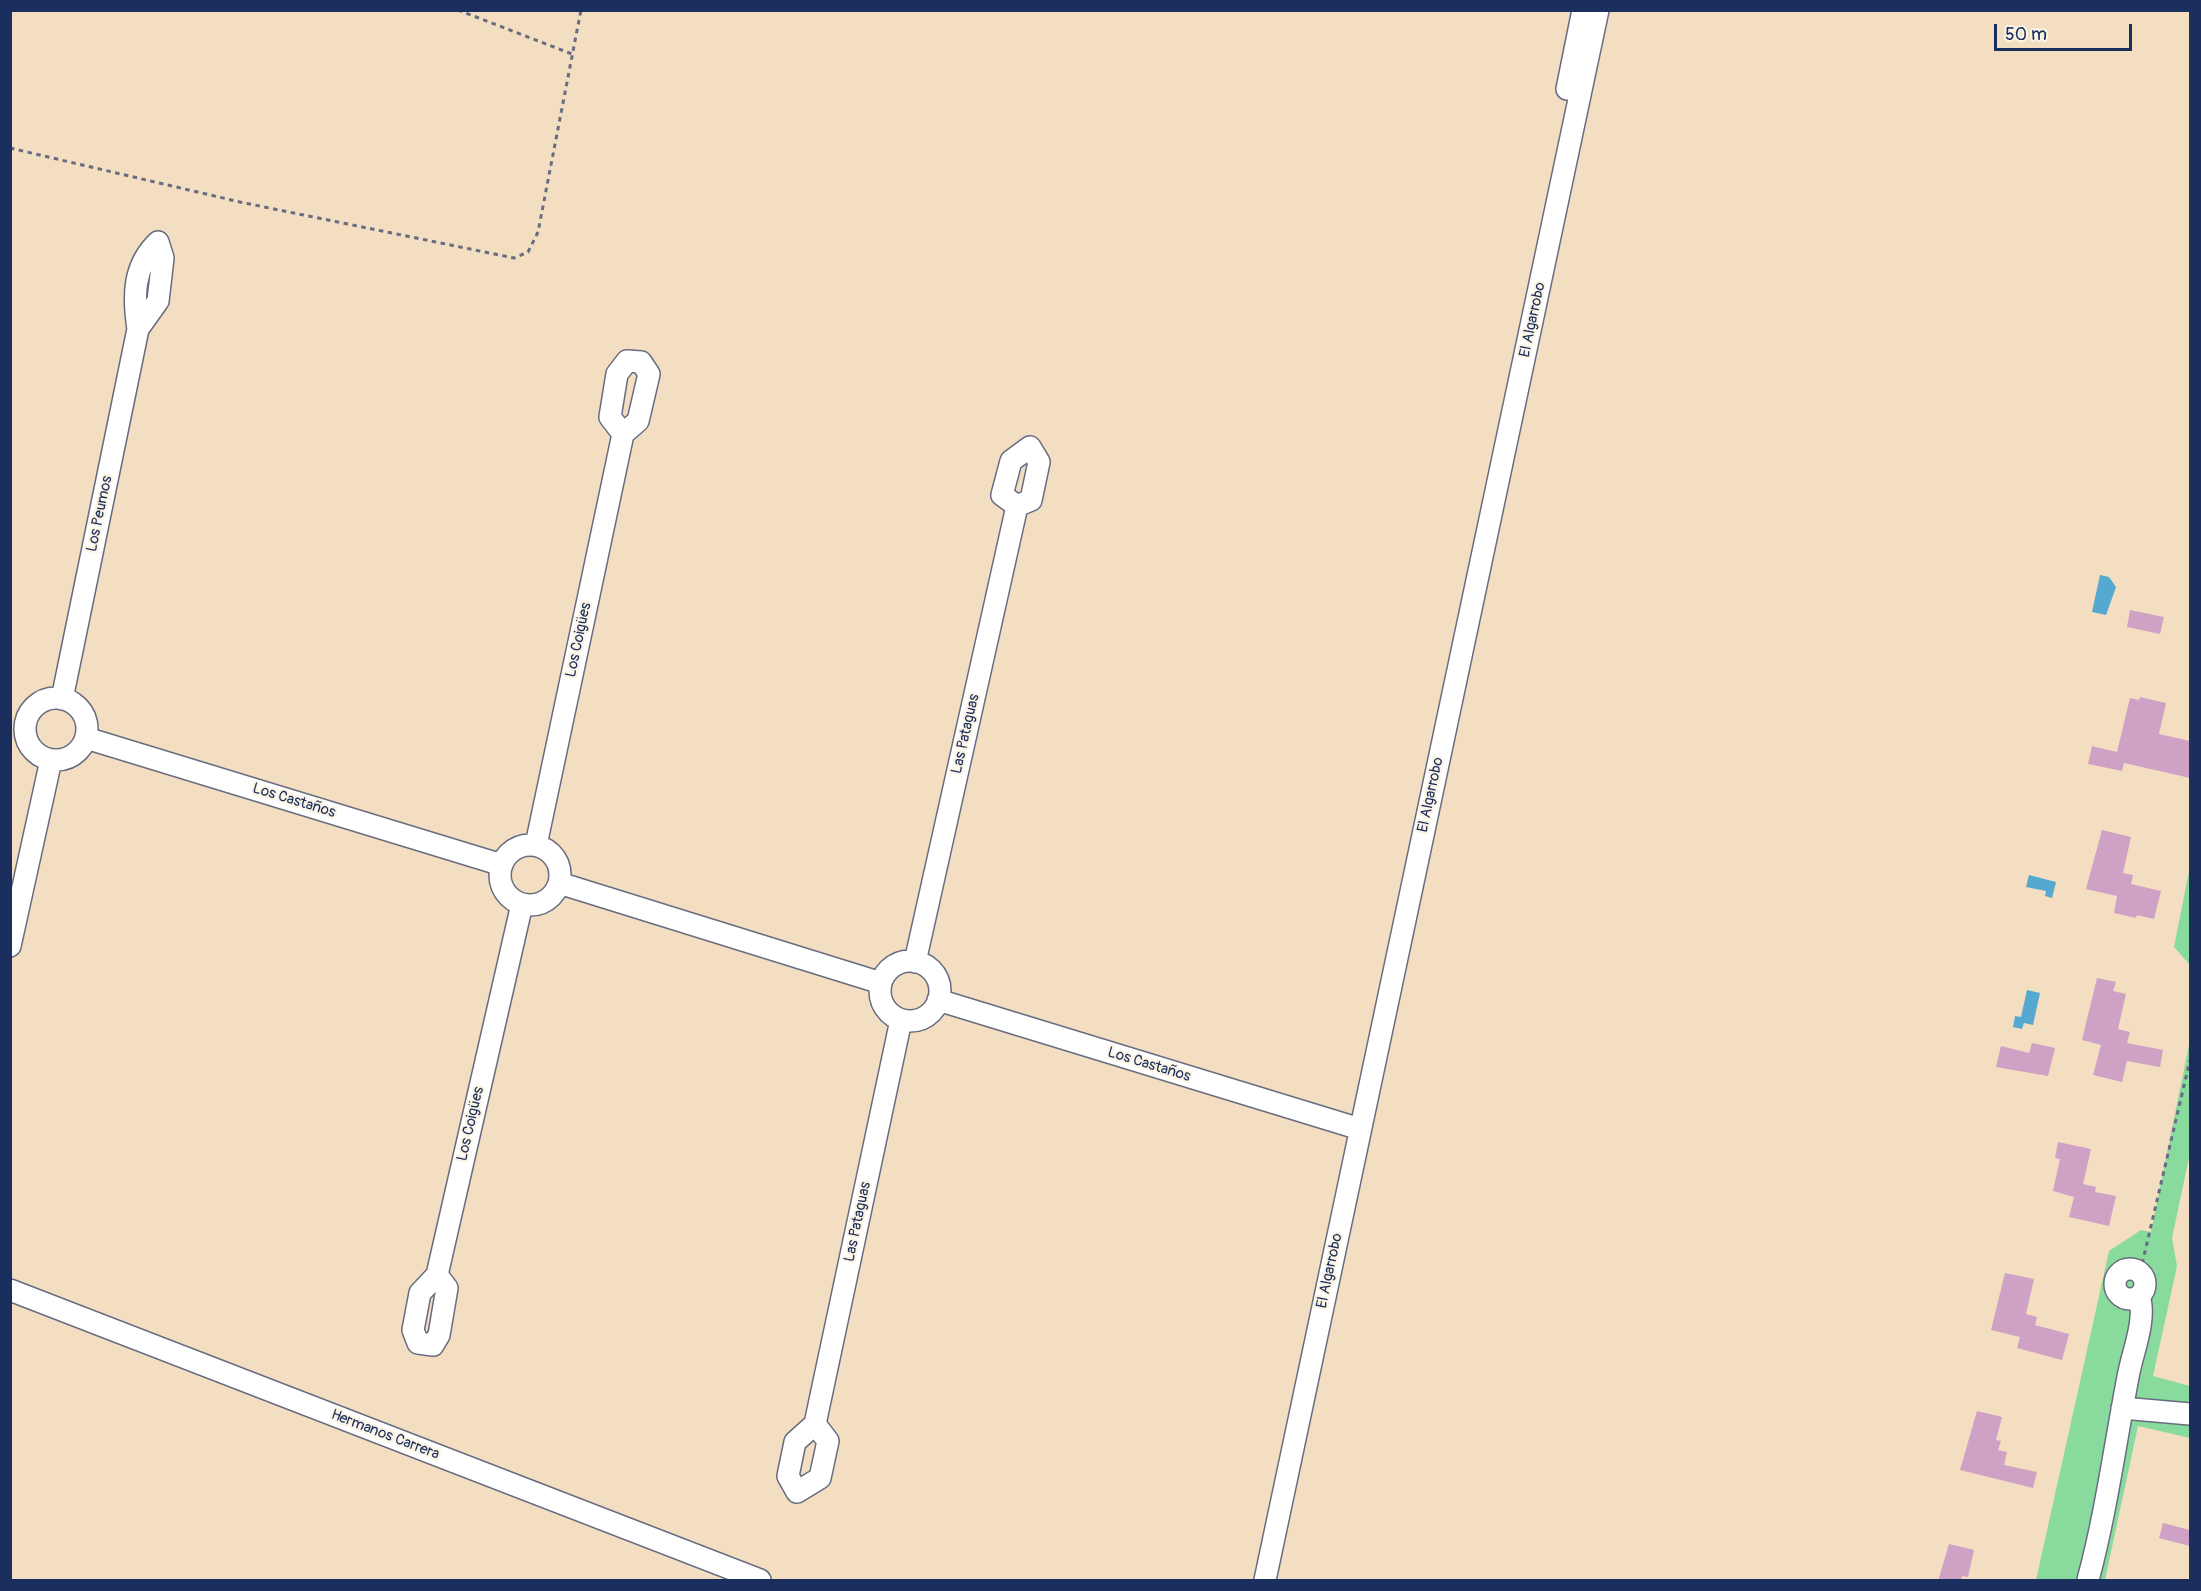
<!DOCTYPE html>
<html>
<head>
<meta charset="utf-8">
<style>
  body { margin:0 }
  #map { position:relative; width:2201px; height:1591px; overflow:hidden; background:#f3dec1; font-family:Pangolin,sans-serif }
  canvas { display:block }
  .frame { position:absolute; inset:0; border:12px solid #1b2f5e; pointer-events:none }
  .scale { position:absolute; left:1994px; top:24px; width:138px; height:27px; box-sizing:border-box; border:3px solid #1b2f5e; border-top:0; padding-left:8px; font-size:18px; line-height:21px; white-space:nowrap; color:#1b2f5e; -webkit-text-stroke:4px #fcf5e5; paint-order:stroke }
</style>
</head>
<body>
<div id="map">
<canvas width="2201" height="1591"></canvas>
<div class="frame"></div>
<div class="scale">50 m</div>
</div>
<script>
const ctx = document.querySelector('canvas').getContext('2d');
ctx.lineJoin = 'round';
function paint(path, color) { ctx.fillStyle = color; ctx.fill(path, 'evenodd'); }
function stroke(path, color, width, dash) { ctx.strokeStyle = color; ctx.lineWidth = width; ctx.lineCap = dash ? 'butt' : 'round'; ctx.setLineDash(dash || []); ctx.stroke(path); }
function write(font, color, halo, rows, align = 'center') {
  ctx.font = font + ' Pangolin,sans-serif'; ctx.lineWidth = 4.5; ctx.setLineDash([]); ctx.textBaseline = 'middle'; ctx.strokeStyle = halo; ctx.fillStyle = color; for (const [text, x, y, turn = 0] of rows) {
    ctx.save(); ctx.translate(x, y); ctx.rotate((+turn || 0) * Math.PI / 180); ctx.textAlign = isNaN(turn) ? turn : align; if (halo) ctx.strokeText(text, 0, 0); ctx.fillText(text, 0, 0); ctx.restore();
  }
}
paint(new Path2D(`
  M2190,866v99l-16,-18z
  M2190,1040v113l-18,85 5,28 -24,110 37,10v52l-52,-12 -33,154h-69l73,-329 32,-21 10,2z`), '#88db9d');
paint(new Path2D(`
  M2100,575l9,2 7,10 -10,28 -14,-3z
  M2029,875l27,7 -4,16 -7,-2 1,-5 -20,-4z
  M2027,990l13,3 -7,32 -9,-2 -2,6 -9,-2 2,-11 6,1z`), '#55a8d0');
paint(new Path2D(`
  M2130,610l34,7 -4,17 -33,-7z
  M2140,697l26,6 -7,31 31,7v37l-66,-15 -2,8 -34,-7 4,-18 25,6 13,-54 9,2z
  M2102,830l29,7 -8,36 10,2 -2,9 30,7 -7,28 -17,-4 -1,3 -22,-5 3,-17 -31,-7z
  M2097,978l19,4 -3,9 13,3 -8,35 12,3 -3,11 36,7 -3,17 -33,-6 -5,21 -29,-7 8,-30 -19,-5z
  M2032,1043l23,5 -7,28 -52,-9 5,-21 28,7z
  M2058,1142l33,7 -8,35 13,3 -1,5 21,4 -7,30 -40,-9 5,-20 -21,-6 7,-32 -5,-1z
  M2005,1273l29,6 -8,35 11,3 -2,8 34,9 -7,26 -45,-12 3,-11 -29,-7z
  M1977,1411l25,6 -6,23 5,1 -3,9 9,2 -3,13 33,7 -4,16 -73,-18z
  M2163,1523l27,7v16l-31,-8z
  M1949,1544l25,6 -6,27 -6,-1 -1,5h-23z`), '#cfa1c5');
const minor = new Path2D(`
  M1567,89l16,-79
  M158,242l5,16 -5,43 -20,28c-5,-33 -5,-63 20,-87z
  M627,361l14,1 8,12 -11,47 -15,13 -13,-17 7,-43z
  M1030,447l9,15 -8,38 -14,6 -15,-11 9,-34z
  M25 729a31 31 0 1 1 62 0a31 31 0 1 1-62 0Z
  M62,699l76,-370
  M86,738l416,127
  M536,845l87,-411
  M500 875a30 30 0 1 1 60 0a30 30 0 1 1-60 0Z
  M559,883l322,100
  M10,946l41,-186
  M880 991a30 30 0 1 1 60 0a30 30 0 1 1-60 0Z
  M915,962l102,-456
  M938,1000l422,129
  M2115 1284a15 15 0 1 1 30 0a15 15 0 1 1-30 0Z
  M437,1275l85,-371
  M437,1275l10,13 -8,47 -6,10 -15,-2 -5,-13 7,-37z
  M10,1290l750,290
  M2122,1408l68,6
  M815,1424l86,-404
  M815,1424l13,17 -8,37 -23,14 -9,-16 7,-34z
  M1265,1580l333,-1570
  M2088,1580c18,-67 27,-135 40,-203 4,-24 19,-57 11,-81`);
stroke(minor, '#676c81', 24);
stroke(new Path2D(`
  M458,10l114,44
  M10,148l230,54 274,56 14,-6 10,-20 43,-222
  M2137,1271l6,-11 47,-200`), '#676c81', 3, [4.5, 4.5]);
stroke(minor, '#fff', 21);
write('15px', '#1b2f5e', '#fcf5e5', [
  ["El Algarrobo",1533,320,-78],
  ["Los Peumos",100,514,-78],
  ["Los Coigües",579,640,-78],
  ["Las Pataguas",966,734,-77],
  ["El Algarrobo",1431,795,-78],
  ["Los Castaños",294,801,17],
  ["Los Castaños",1149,1065,17],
  ["Los Coigües",471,1124,-77],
  ["Las Pataguas",858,1222,-78],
  ["El Algarrobo",1330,1271,-78],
  ["Hermanos Carrera",385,1435,21]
]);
</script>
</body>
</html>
